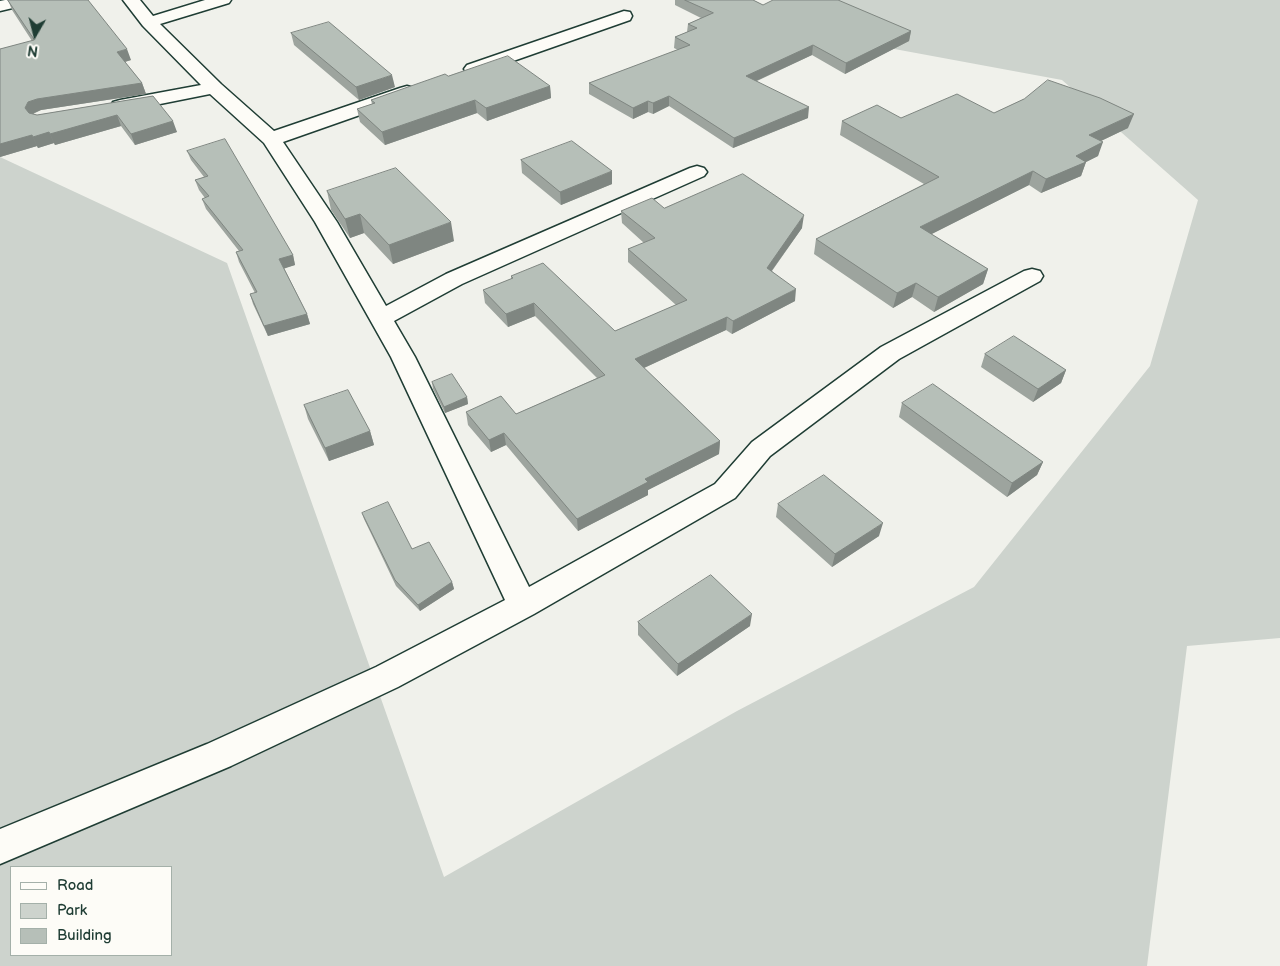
<!DOCTYPE html>
<html>
<head>
<meta charset="utf-8">
<style>
  body { margin:0 }
  #map { position:relative; width:1280px; height:966px; overflow:hidden; background:#f0f1eb; font-family:"Balsamiq Sans",sans-serif }
  canvas { display:block }
  .legend { position:absolute; left:10px; top:866px; width:162px; height:90px; box-sizing:border-box; background:#fdfcf7; border:1px solid #a4b0a9; margin:0; padding:6px 9px; list-style:none; font-size:15px; color:#1f3d34 }
  .legend li { display:flex; align-items:center; gap:10px; height:25px }
  .legend b { width:25px; border:1px solid #a4b0a9 }
  .north { position:absolute; left:10px; top:10px; width:50px; height:50px; -webkit-text-stroke:4px #fdfcf7; paint-order:stroke; rotate:188deg; font-size:14px; font-weight:700; line-height:20px; text-align:center; color:#1f3d34 }
  .north::after { content:''; display:block; margin:auto; width:18px; height:22px; background:#1f3d34; clip-path:polygon(50% 0,100% 100%,50% 72%,0 100%) }
</style>
</head>
<body>
<div id="map">
<canvas width="1280" height="966"></canvas>
<ul class="legend">
<li><b style="height:6px;background:#fdfcf7"></b>Road</li>
<li><b style="height:14px;background:#cdd3cd"></b>Park</li>
<li><b style="height:14px;background:#b6bfb8"></b>Building</li>
</ul>
<div class="north">N</div>
</div>
<script>
const ctx = document.querySelector('canvas').getContext('2d');
ctx.lineJoin = 'round';
function paint(path, color) { ctx.fillStyle = color; ctx.fill(path, 'evenodd'); }
function stroke(path, color, width, dash) { ctx.strokeStyle = color; ctx.lineWidth = width; ctx.lineCap = dash ? 'butt' : 'round'; ctx.setLineDash(dash || []); ctx.stroke(path); }
paint(new Path2D(`
  M778,0h502v638l-93,8 -40,320h-1147v-809l227,106 217,614 293,-166 237,-124 176,-221 48,-166 -136,-120 -173,-32zM11,867h160v88h-160z`), '#cdd3cd');
const minor = new Path2D(`
  M5,0h31l-2,3 -34,8v-10z
  M123,0h17l13,16 52,-16h26l-2,3 -69,21 61,60 53,47 126,-43 7,-2 7,2 2,4 -2,4 -131,46 54,80 49,84 60,-32 244,-106 7,-2 7,2 3,4 -3,4 -242,108 -68,37 21,36 114,230 186,-103 37,-42 129,-95 143,-76 8,-2 8,2 3,5 -3,5 -141,78 -129,97 -35,42 -201,116 -136,73 -167,79 -231,98v-35l207,-85 169,-77 129,-67 -114,-243 -76,-135 -51,-79 -54,-49 -90,18 -7,-2 -2,-4 2,-4 7,-2 81,-15 -58,-59z
  M624,11l6,1 2,4 -2,4 -151,53 -6,1 -6,-1 -3,-4 3,-4z`);
stroke(minor, '#1f3d34', 3);
paint(minor, '#fdfcf7');
paint(new Path2D(`
  M8,0l123,60 -6,2 17,21 4,11 -105,16 -8,4 4,1 116,-19 24,36 -42,13 -14,-19 -66,19 -1,-2 -16,5 -1,-2 -37,11v-108l32,-8 -20,-31z
  M675,0h78l10,5 148,26 -2,10 -64,33 -33,-19 -55,26 51,37 -75,30 -64,-42 -16,8 -5,-2 -15,7 -44,-25v-11l89,-33 -4,-2 1,-11 12,-5 1,-8 13,-6 -26,-13z
  M291,33l104,54 -36,13 -65,-55z
  M448,76l102,10 1,12 -64,23 -10,-8 -92,32 -25,-23 -3,-13 15,-5 -1,-4z
  M1024,99l104,29 -27,13 -3,15 -12,6 -5,14 -40,17 -12,-8 -98,49 57,35 -5,15 -49,28 -22,-15 -19,11 -79,-54 2,-15 108,-55 -84,-49 2,-14 152,-8z
  M187,151l106,104 2,10 -11,3 23,46 3,10 -42,12 -15,-32 -3,-10 5,-1 -16,-31 -3,-10 3,-1 -33,-42 -4,-10 3,-1 -6,-8 -4,-10 9,-3 -13,-17z
  M521,160l91,24 -51,21 -39,-32z
  M327,191l127,50 -61,23 -29,-31 -14,5 -19,-28z
  M664,208l138,20 -30,43 23,30 -63,33 -6,-4 -82,38 76,73 -1,13 -71,36v5l-70,36 -72,-86 -15,7 -23,-27 -2,-13 50,2 81,-36 -62,-62 -27,11 -23,-24 -2,-13 28,-11v-3l104,55 61,-26 -48,-43v-13l16,-6 -22,-20 -1,-12z
  M985,354l81,16 -5,13 -28,19 -52,-35z
  M432,382l35,15 1,7 -23,9 -12,-24z
  M902,403l141,59 -6,13 -30,22 -108,-80z
  M304,405l66,26 4,14 -45,16 -21,-42z
  M778,504l101,32 -47,31 -56,-50z
  M362,513l50,36 40,33 2,7 -34,22 -24,-25 -32,-67z
  M638,622l112,4 -73,50 -39,-41z`), '#9da49e');
paint(new Path2D(`
  M911,31l-2,10 -64,33 1,-11z
  M813,45l-1,10 -67,31 1,-10z
  M127,49l4,11 -10,3 -4,-11z
  M392,75l3,12 -36,13 -3,-13z
  M142,83l4,11 -105,16 -7,3 -4,6 -5,-11 3,-6 9,-3z
  M550,86l1,12 -64,23 -1,-13z
  M669,96v10l-16,8v-11z
  M475,100l2,13 -92,32 -3,-13z
  M648,101v11l-15,7v-11z
  M809,107l-1,11 -75,30 1,-10z
  M1134,114l-6,14 -44,21 5,-14z
  M117,115l4,11 -66,19 -5,-11z
  M173,121l4,11 -42,13 -4,-11z
  M49,132l5,11 -16,5 -5,-11z
  M32,135l5,11 -37,11v-13z
  M1103,142l-5,14 -12,6 -5,14 -40,17 5,-14 30,-23z
  M612,171v13l-51,21 -1,-13z
  M1033,171l-4,14 -113,57 4,-15z
  M360,214l4,19 -14,5 -5,-19z
  M804,215l-2,13 -37,52 2,-12z
  M451,222l3,19 -61,23 -4,-19z
  M293,255l2,10 -12,4 -4,-10z
  M988,269l-5,15 -49,28 4,-15z
  M916,283l-4,14 -19,11 4,-15z
  M796,289l-1,12 -63,33 1,-13z
  M534,303l1,13 -27,11 -2,-13z
  M307,314l3,10 -42,12 -4,-10z
  M727,317l-1,13 -91,42v-13z
  M1066,370l-5,13 -28,19 5,-13z
  M467,397l1,7 -23,9 -1,-6z
  M370,431l4,14 -45,16 -4,-13z
  M504,433l2,12 -15,7 -2,-12z
  M720,441l-1,13 -71,36v5l-70,36 -1,-12 68,-40z
  M1043,462l-6,13 -30,22 5,-14z
  M883,523l-4,13 -47,31 3,-13z
  M452,582l2,7 -34,22 -2,-6z
  M752,614l-2,12 -73,50 1,-12z`), '#7f8681');
const building = new Path2D(`
  M8,0h80l39,49 -10,3 25,31 -105,16 -9,3 -3,6 4,5 8,2 116,-19 20,25 -42,13 -14,-19 -67,19 -1,-2 -16,5 -1,-2 -32,9v-95l34,-9z
  M685,0h68l10,5 10,-5h65l73,31 -65,32 -33,-18 -67,31 63,31 -75,31 -65,-42 -16,7 -5,-2 -15,7 -44,-25 101,-38 -15,-8 22,-9 -9,-4 25,-11z
  M329,22l63,53 -36,12 -65,-54z
  M508,56l42,30 -64,22 -11,-8 -93,32 -25,-23 18,-6 -4,-3 74,-26 3,2z
  M1048,80l52,18 34,16 -45,21 14,7 -27,14 10,6 -40,17 -13,-8 -113,56 68,42 -50,28 -22,-14 -19,10 -81,-54 123,-62 -97,-56 35,-16 24,13 56,-24 37,19 30,-14z
  M225,139l68,116 -14,4 28,55 -43,12 -14,-32 7,-2 -21,-40 7,-2 -41,-51 7,-3 -14,-16 13,-4 -21,-25z
  M572,141l40,30 -52,21 -39,-32z
  M396,168l55,54 -62,23 -29,-31 -15,5 -18,-28z
  M743,174l61,41 -37,53 29,21 -63,32 -6,-4 -92,42 85,82 -75,38 3,3 -71,37 -73,-86 -15,7 -23,-28 35,-16 15,18 89,-39 -71,-72 -28,11 -23,-24 30,-12 -2,-2 32,-13 72,68 72,-31 -59,-51 27,-11 -34,-27 31,-13 12,10z
  M1014,336l52,34 -28,19 -53,-35z
  M452,374l15,23 -23,10 -12,-25z
  M933,384l110,78 -31,21 -110,-80z
  M348,390l22,41 -45,17 -21,-43z
  M824,475l59,48 -48,31 -57,-50z
  M388,502l24,47 17,-7 23,40 -34,23 -23,-25 -33,-67z
  M711,575l41,39 -74,50 -40,-42z`);
paint(building, '#b6bfb8');
stroke(building, '#7f8681', 1);
</script>
</body>
</html>
